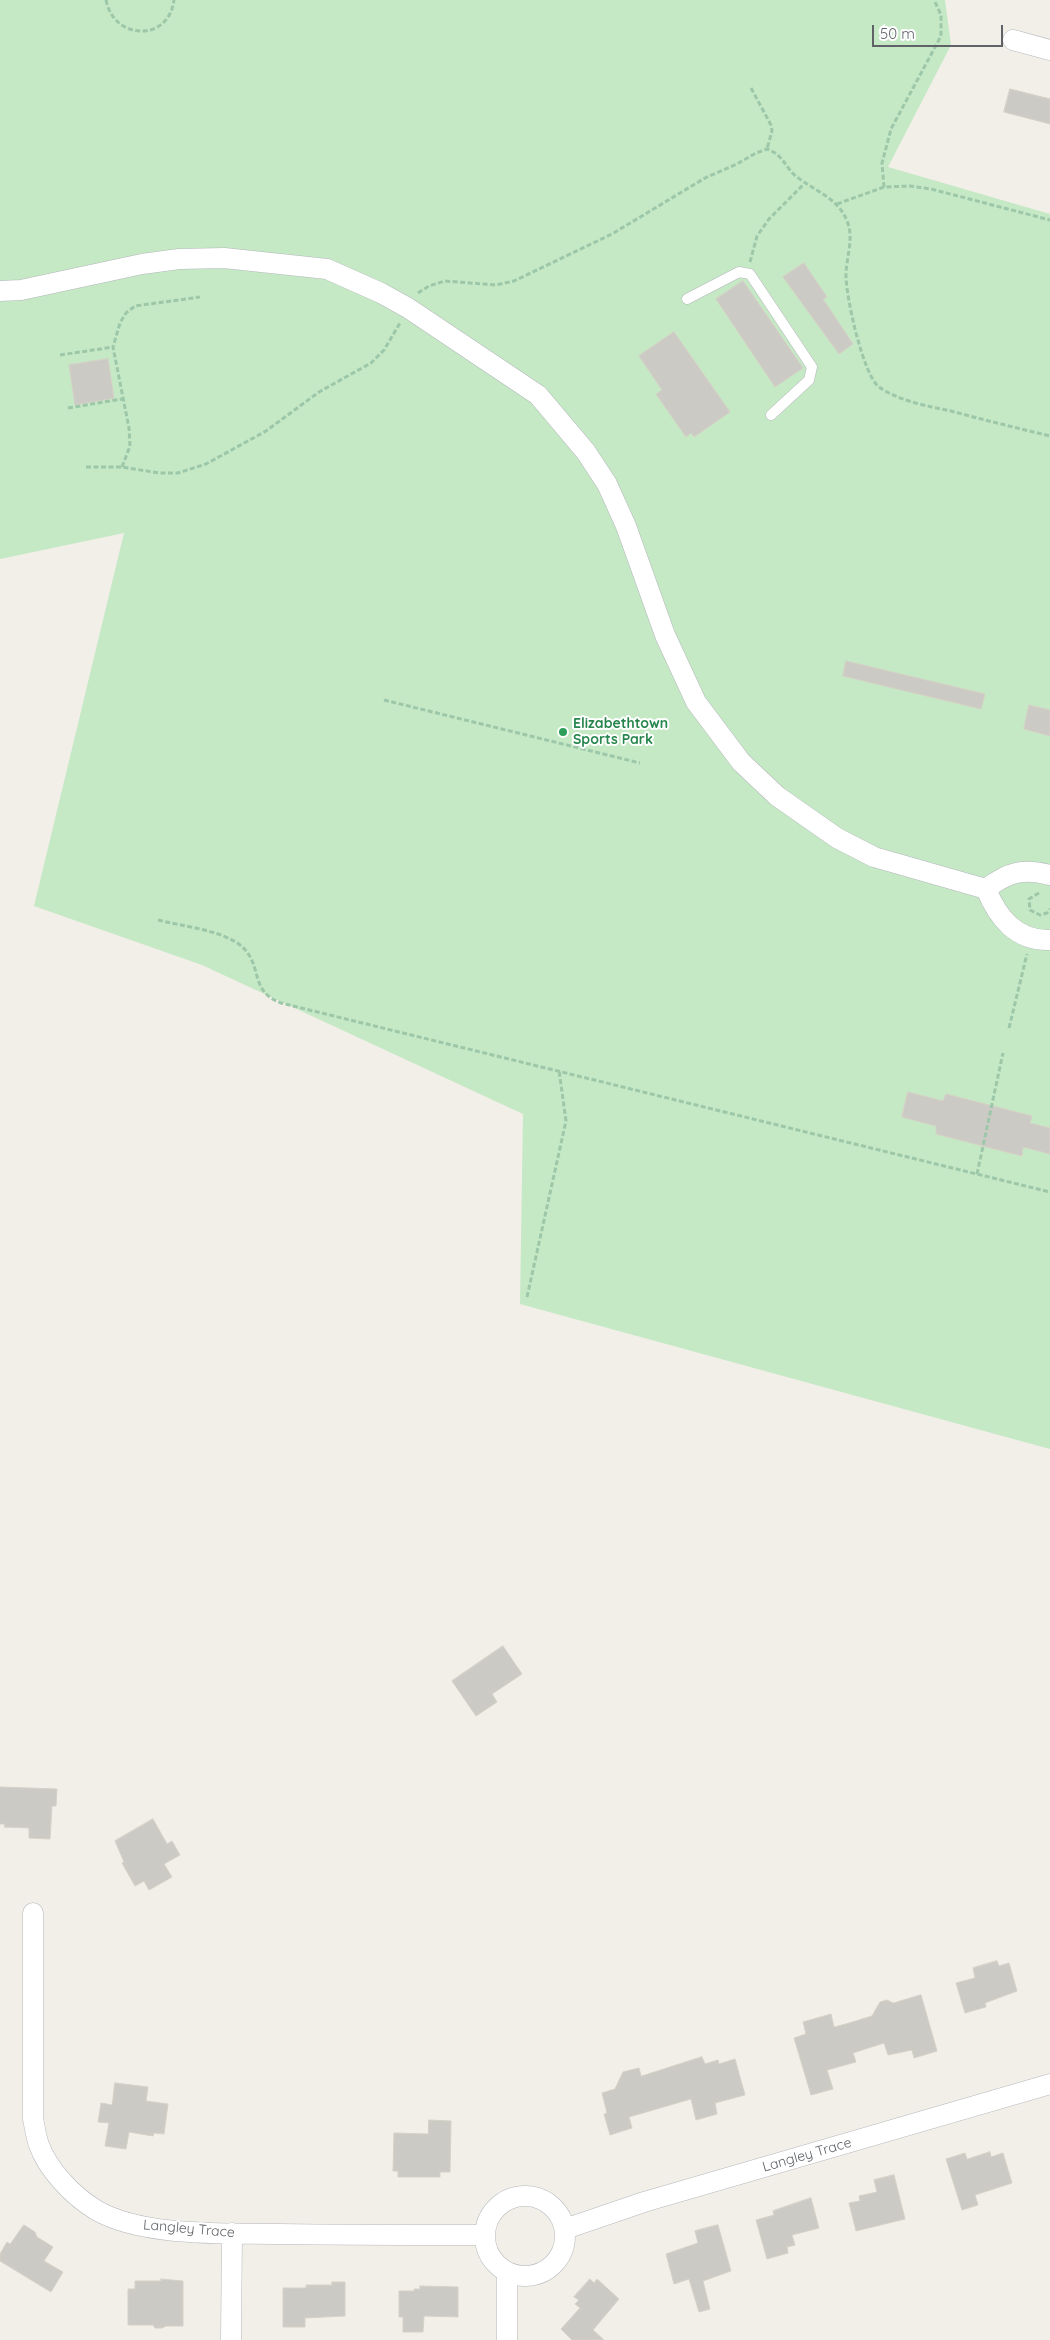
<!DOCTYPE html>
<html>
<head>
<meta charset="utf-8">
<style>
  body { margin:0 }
  #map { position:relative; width:1050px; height:2340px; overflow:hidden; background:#f1efe8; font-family:Quicksand,sans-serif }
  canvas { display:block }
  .scale { position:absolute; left:872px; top:25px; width:131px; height:22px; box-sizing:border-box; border:2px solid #5f6368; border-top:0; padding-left:6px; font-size:15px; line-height:18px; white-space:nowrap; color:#5f6368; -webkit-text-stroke:4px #fff; paint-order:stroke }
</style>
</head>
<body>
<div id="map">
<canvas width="1050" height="2340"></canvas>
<div class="scale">50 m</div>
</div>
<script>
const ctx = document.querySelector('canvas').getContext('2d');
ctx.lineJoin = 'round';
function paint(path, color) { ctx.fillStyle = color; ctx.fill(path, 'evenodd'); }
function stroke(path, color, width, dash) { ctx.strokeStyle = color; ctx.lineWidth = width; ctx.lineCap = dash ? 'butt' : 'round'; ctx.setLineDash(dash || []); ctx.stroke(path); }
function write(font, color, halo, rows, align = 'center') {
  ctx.font = font + ' Quicksand,sans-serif'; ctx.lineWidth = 4; ctx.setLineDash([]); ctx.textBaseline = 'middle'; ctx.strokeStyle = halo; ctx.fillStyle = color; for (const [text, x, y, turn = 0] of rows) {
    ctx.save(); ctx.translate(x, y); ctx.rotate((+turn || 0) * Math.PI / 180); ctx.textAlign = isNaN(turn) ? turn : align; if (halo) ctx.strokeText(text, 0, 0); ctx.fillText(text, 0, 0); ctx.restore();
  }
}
paint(new Path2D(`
  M0,0h945l6,45 -63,122 162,47v1235l-530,-145 3,-190 -321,-149 -168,-59 90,-373 -124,26z`), '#c5e8c5');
const building = new Path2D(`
  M1010,89l40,10v25l-46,-12z
  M804,263l23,34 -4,2 30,45 -14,10 -56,-77z
  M743,281l60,87 -28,19 -59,-88z
  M674,332l56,80 -36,25 -3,-4 -5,4 -30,-43 6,-4 -23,-34z
  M108,359l6,39 -39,7 -6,-40z
  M846,661l139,33 -4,15 -138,-33z
  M1029,705l21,5v26l-26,-7z
  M908,1092l35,9 3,-7 86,22 -2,7 20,5v26l-27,-7 -1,9 -86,-22v-8l-34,-9z
  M503,1646l19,28 -30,20 5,8 -21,14 -24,-35z
  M0,1787l57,2 -1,17h-4l-2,33 -21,-1v-10l-25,-1 1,-3h-5z
  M153,1819l14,25 5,-3 8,14 -16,9 8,13 -23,13 -5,-9 -9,5 -13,-23 2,-1 -9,-21z
  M997,1961l2,5 10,-3 8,28 -32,12 1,4 -21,6 -9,-30 19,-5 -2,-10z
  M921,1995l16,56 -23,7 -2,-8 -24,5 -4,-12 -31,10 3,9 -29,8 6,19 -22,6 -17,-57 12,-4 -3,-12 28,-8 3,13 12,-3 26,-8 8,-14 7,-2 6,3z
  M702,2057l3,7 13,-4 1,4 16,-5 10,36 -30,8 2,11 -21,6 -5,-21 -62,18 3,11 -22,7 -6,-21 3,-1 -5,-20 13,-4 8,-17 16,-4 2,8z
  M115,2083l33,4 -2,14 22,3 -4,30 -10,-1 -1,3 -24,-4 -3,17 -21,-3 4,-23 -11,-1 3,-19 11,2z
  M429,2120l22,1 -1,51h-10v5h-42v-6h-5l1,-38 34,1z
  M990,2152l1,5 12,-4 9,30 -37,12 3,10 -16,5 -16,-51 19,-6 2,6z
  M894,2175l11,44 -49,12 -7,-28 11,-2 -1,-5 18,-4 -3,-12z
  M811,2198l8,30 -27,7 3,10 -8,2 1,6 -21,6 -11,-39 18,-5 -1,-4z
  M24,2225l11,7 2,5 16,10 -9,14 19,11 -12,20 -51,-31v-7l7,-12 3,2z
  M718,2225l13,46 -28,10 7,28 -11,3 -10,-33 -15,5 -8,-30 32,-11 -3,-12z
  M161,2279l22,2v45h-17l-4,2h-7l-2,-3h-25v-36h7v-8h26z
  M590,2279l4,4 3,-4 22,20 -26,31 11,10h-32l-11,-11 19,-21 -5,-4 4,-4 -5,-3z
  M332,2282h13v34l-40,2v9h-22v-39h23v-3h26z
  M420,2286l38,1v30l-34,-1 -1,16h-20v-15h-4v-26h15v-2h6z`);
paint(building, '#cccac5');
stroke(building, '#d6d1c6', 1);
const service = new Path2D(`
  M687,299l52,-27 11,2 62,93 -3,13 -38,35`);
const minor = new Path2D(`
  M1013,40l37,10
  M0,291l21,-1 121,-26 37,-5 45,-1 103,11 54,24 27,15 130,87 48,57 21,32 19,42 39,109 31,67 45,60 36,34 60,42 37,19 112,32c12,29 30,52 64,51
  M986,889c22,-17 37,-21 64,-14
  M33,1913v206c2,9 3,18 6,26 9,25 34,51 57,65 46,27 130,23 183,24 69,1 137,1 206,1
  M485 2236a40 40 0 1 1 80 0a40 40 0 1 1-80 0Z
  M565,2229l79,-27 406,-118
  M231,2340l1,-107
  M507,2340v-67`);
stroke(service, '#b5b8bc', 11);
stroke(minor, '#b5b8bc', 21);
stroke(new Path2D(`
  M106,0c8,41 63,42 68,0
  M751,88l20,37 1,6 -5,18
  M884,187l-2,-24 9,-34 50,-93v-21l-7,-15
  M837,204l47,-17 26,-1 21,3 119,31
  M750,262l7,-26 12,-17 36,-36
  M418,293l11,-7 16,-5 51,4 18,-4 98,-47 93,-56 32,-14 19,-11 11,-4c18,7 17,18 30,28 18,14 41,21 50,44 7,16 0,34 -1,52 -1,21 17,102 33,114 20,14 48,19 72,24 33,9 66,17 99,25
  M60,355l53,-8
  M68,408l54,-9
  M86,467h36l37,6h19l28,-9 60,-33 53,-39 52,-29 13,-13 16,-27
  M122,467l8,-21 -1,-18 -16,-81 7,-24 6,-10 9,-7 65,-9
  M384,700l256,63
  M1039,893l-10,6 1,11 10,5 7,-2 3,-4
  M158,920c23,6 63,10 82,25 24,19 8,46 41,58l769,189
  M1009,1028l18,-74
  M977,1174l26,-121
  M527,1297l39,-176 -7,-51`), '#9cc7a9', 3, [5, 2.5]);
stroke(service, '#fff', 10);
stroke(minor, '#fff', 20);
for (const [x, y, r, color] of [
  [563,732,5,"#2e9e5b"]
]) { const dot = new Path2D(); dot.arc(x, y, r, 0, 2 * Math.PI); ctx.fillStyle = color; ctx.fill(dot); stroke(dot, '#fff', 2); }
write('bold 14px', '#27864d', '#fff', [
  ["Elizabethtown",573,724],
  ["Sports Park",573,740]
], 'left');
write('14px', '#5f6368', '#fff', [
  ["Langley Trace",807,2155,-16],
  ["Langley Trace",189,2229,5]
]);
</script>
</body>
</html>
